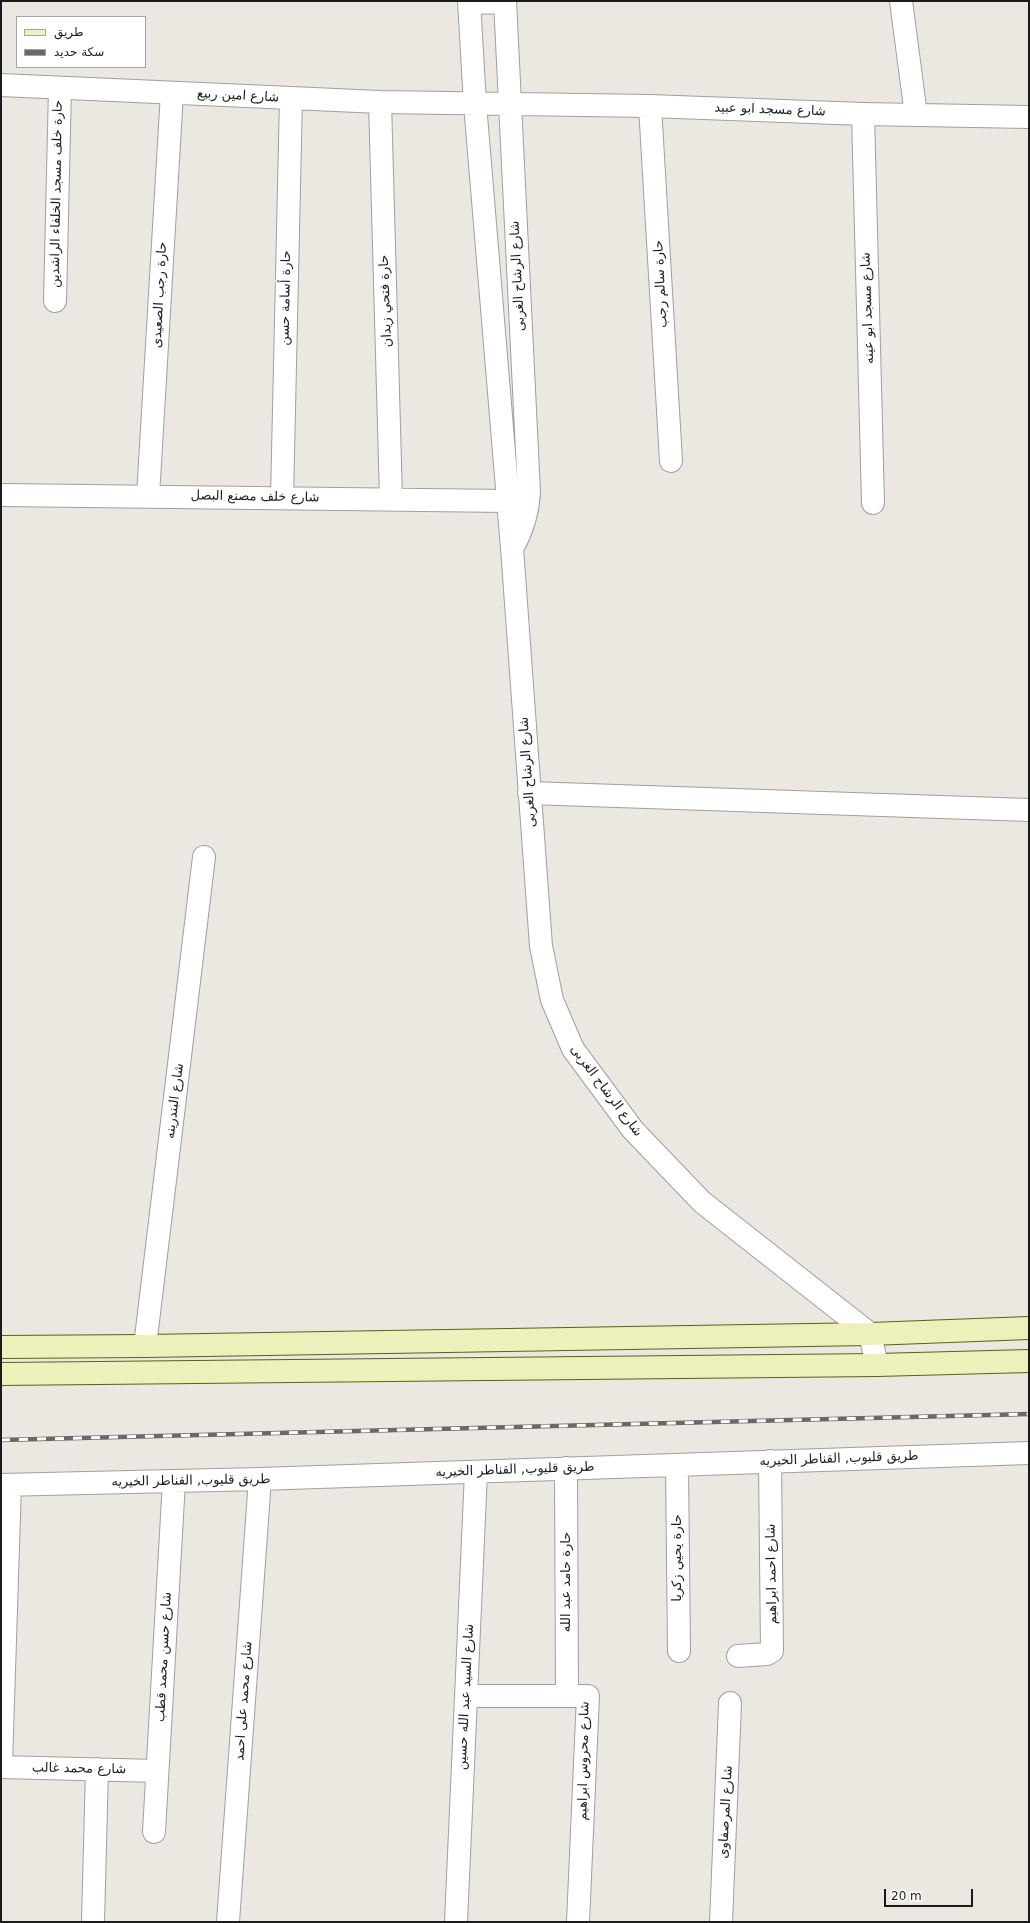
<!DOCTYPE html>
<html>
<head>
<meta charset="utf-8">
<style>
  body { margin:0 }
  #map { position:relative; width:1030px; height:1923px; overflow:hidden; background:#ebe8e1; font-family:"DejaVu Sans","Noto Naskh Arabic",sans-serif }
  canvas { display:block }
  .frame { position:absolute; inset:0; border:2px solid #1b1b1b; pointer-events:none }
  .legend { position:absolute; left:16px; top:16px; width:130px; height:52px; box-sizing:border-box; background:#fff; border:1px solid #a4a4a4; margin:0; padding:5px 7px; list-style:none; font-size:12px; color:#1b1b1b }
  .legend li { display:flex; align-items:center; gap:8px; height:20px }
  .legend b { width:20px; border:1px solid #a4a4a4 }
  .scale { position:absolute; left:884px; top:1889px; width:89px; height:18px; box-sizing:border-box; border:2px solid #1b1b1b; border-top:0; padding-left:5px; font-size:12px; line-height:14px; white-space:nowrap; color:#1b1b1b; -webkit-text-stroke:3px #fff; paint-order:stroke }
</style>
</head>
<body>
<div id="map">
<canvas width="1030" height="1923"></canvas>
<div class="frame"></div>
<ul class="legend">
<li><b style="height:5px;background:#edf0ba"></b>طريق</li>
<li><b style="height:5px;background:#696969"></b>سكة حديد</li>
</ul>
<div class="scale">20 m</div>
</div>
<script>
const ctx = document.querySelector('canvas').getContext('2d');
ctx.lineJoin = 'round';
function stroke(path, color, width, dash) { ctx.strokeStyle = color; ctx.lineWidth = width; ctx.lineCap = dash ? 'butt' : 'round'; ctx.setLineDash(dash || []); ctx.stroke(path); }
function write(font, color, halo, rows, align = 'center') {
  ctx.font = font + ' "DejaVu Sans","Noto Naskh Arabic",sans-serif'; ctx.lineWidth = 3; ctx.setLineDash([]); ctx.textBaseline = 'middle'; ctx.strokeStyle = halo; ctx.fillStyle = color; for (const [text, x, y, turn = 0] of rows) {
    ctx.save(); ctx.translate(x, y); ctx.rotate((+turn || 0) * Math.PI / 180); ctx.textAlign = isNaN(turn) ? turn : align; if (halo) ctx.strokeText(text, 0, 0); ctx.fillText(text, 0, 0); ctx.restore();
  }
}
const minor = new Path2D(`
  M469,1l6,103 37,444 29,398 11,54 21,49 60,81 69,72 168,132 7,31
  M505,1l24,491c-1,21 -6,37 -16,55
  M901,1l15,114
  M469,3l36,-1
  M1,85l379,17 270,4 213,8 166,3
  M380,102l11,397
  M650,106l21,355
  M863,114l10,389
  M55,301l5,-213
  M1,495l507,6
  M148,496l24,-403
  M282,498l9,-400
  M529,793l500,17
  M145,1346l59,-489
  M677,1465l2,186
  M566,1468l1,228
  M1,1485l259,-6 769,-26
  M738,1656l29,-2 5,-3 -2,-190
  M466,1696h122l-10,226
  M1,1764l9,-279
  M1,1767l156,4
  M154,1832l20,-351
  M93,1922l4,-153
  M228,1922l32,-443
  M456,1922l20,-450
  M721,1922l9,-219`);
const secondary = new Path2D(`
  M1,1347l144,-1 725,-12 159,-6
  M1,1374l876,-9 152,-4`);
stroke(minor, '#9f9f9f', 24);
stroke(secondary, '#586211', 24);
stroke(minor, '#fff', 22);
stroke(secondary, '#edf0ba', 22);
const rail = new Path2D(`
  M1,1440l1028,-26`);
stroke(rail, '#696969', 4.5);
stroke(rail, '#fff', 3, [9]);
write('13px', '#1b1b1b', '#fff', [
  ["شارع امين ربيع",238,96,3],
  ["شارع مسجد ابو عبيد",770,110,2],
  ["حارة خلف مسجد الخلفاء الراشدين",57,194,-89],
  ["شارع الرشاح الغربى",518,276,-93],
  ["حارة سالم رجب",661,284,-93],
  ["حارة رجب الصعيدى",160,295,-87],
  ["حارة أسامة حسن",286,298,-89],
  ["حارة فتحي زيدان",386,301,-92],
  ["شارع مسجد ابو عينه",868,308,-92],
  ["شارع خلف مصنع البصل",255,497,1],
  ["شارع الرشاح الغربى",528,772,-94],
  ["شارع الرشاح الغربى",606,1091,53],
  ["شارع البندرينه",175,1101,-83],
  ["طريق قليوب, القناطر الخيريه",839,1459,-2],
  ["طريق قليوب, القناطر الخيريه",515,1470,-2],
  ["طريق قليوب, القناطر الخيريه",191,1481,-1],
  ["حارة يحيي زكريا",678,1558,-90],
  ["شارع احمد ابراهيم",772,1574,-91],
  ["حارة حامد عبد الله",567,1582,-90],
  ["شارع حسن محمد قطب",164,1657,-87],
  ["شارع السيد عبد الله حسين",466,1697,-87],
  ["شارع محمد على احمد",244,1701,-86],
  ["شارع محروس ابراهيم",584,1761,-89],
  ["شارع محمد غالب",79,1769,1],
  ["شارع المرصفاوى",726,1812,-87]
]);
</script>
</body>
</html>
